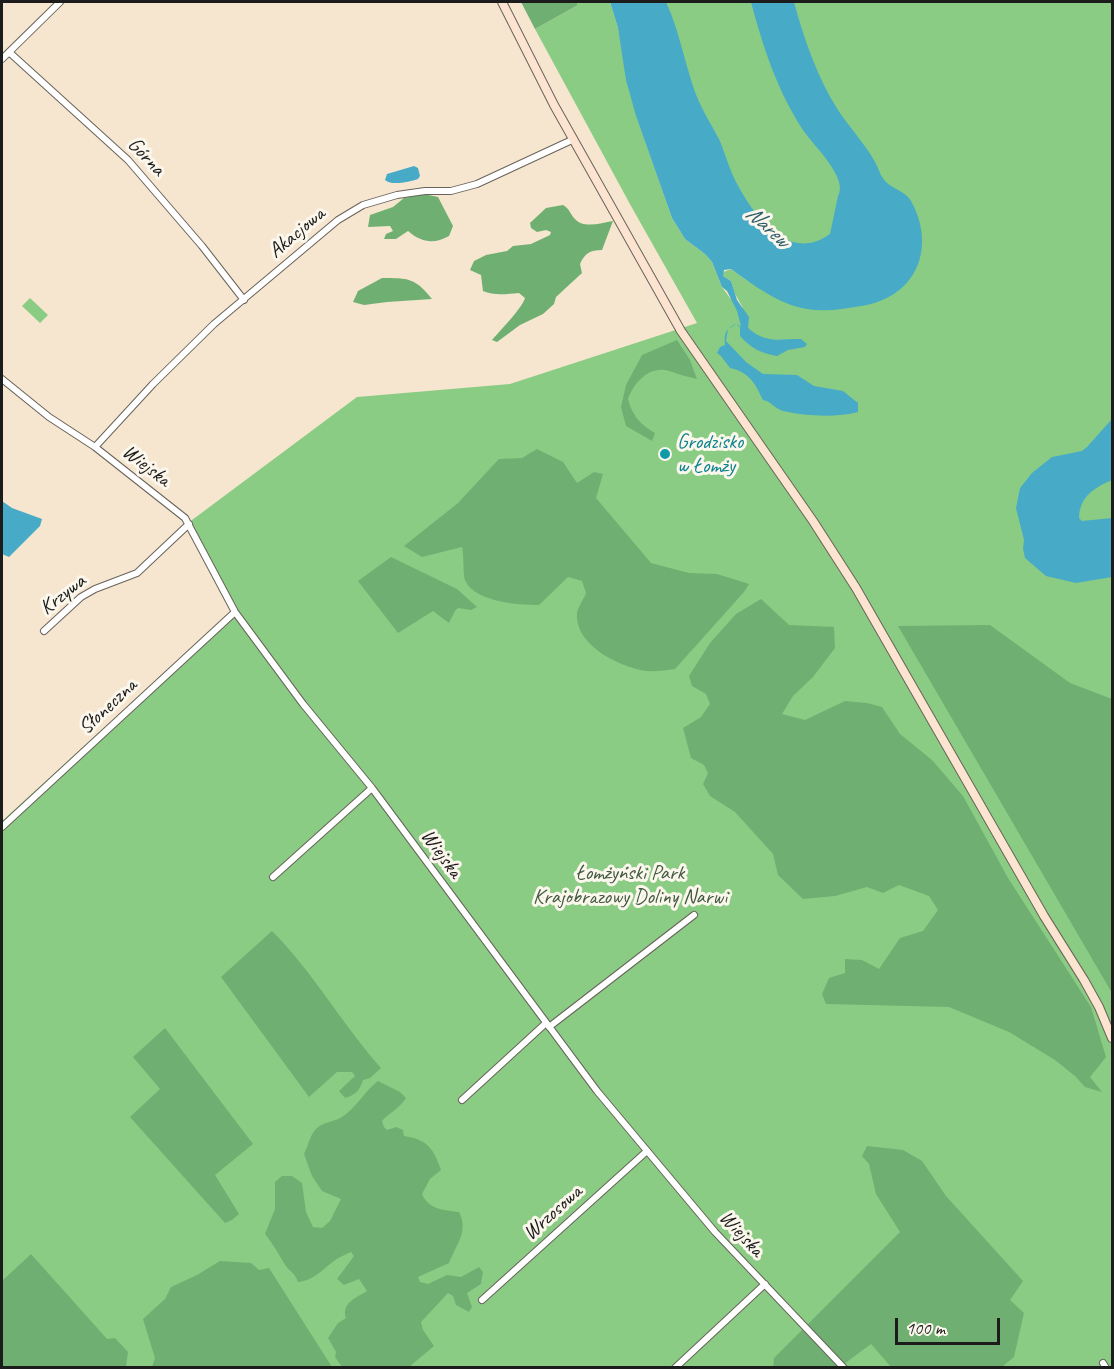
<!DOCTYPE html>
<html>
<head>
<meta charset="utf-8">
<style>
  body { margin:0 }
  #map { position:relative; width:1114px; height:1369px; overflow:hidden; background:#f6e6cf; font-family:Caveat,sans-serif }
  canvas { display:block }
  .frame { position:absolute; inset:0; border:3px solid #1c1c1c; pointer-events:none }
  .scale { position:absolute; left:895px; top:1318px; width:105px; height:27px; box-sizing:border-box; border:3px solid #1c1c1c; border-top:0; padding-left:8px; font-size:18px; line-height:21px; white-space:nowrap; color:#1c1c1c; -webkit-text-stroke:4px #fbf7ec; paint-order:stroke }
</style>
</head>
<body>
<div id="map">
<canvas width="1114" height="1369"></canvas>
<div class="frame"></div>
<div class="scale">100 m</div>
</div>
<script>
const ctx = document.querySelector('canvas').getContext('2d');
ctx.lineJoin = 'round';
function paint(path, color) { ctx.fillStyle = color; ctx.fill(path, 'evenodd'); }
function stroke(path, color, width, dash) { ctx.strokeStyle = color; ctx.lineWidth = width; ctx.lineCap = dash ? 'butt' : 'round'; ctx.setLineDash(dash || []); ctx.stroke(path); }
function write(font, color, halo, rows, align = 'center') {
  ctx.font = font + ' Caveat,sans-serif'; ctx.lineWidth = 6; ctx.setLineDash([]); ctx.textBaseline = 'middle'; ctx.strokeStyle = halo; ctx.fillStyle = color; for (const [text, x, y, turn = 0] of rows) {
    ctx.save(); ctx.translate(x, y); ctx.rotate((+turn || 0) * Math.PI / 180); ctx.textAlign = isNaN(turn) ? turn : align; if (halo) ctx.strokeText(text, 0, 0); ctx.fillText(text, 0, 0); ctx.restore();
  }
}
paint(new Path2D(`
  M576,2h34l8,26 18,87 36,103 13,21 20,15 7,8 10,25 8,11 13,10 -8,-14 -4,-13 -8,-5v-4l8,-3 18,13 -133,-280h496v1365l-1110,1v-547l234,-214 -48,-84 169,-126 153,-13 187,-61 -66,-117 -96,-177 43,-24z
  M30,298l18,17 -8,8 -18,-17z`), '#8acc84');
paint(new Path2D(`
  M521,2h55l2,3 -43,24z
  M424,194l14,3 15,29 -4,10c-16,9 -28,6 -41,-5l-12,8h-12l2,-5 7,-3 -3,-5 -22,1 2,-12 23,-8 11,-9z
  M563,205c7,4 7,9 12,14 9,10 26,4 38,2l-11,29c-12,0 -17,3 -22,14l2,9 -26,24 -2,7 -11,10 -23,11 -23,17 -5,-2c7,-8 31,-33 33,-42l-6,-5c-12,1 -25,3 -36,-2l-2,-16 -11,-5 4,-9 12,-6 21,-4 6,-5 18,-2 19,-9 1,-3 -5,-2 -9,2 -6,-4 -1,-5 16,-15z
  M382,278c27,0 33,0 50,21l-45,3 -23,3 -11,-3 5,-11z
  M677,340l13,20 7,19c-10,-2 -18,-5 -28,-8 -20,-6 -35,12 -41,28 4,17 13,26 27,34l-3,8 -26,-15 -5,-19 5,-22 16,-30z
  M537,449l26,13 14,21 17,-11 9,2 -7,24 55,65 38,10 28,1 32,10 -5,8 -69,77c-9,1 -19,3 -28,2 -25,-3 -72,-25 -70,-57 0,-6 7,-15 9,-21l-4,-12 -14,-4 -29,28c-21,0 -65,-3 -74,-25 -2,-6 -1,-26 -3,-33l-40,10 -18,-11 54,-43 41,-44 23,-1z
  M391,557l66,32 20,18 -6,3 -13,-2 -3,3 -6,12 -16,-12 -35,22 -40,-52z
  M761,599l28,26 45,2 1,21 -22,29 -20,19 -11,18 23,6 40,-19 22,2 15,4 18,27 32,26 31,36 45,82 83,129 15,50 -16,20 12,15 -17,-5 -10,-11 -20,-16 -46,-28 -60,-25 -123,-3 -4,-10 7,-16 16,-5v-14l17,1 17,9 21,-31 23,-7 15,-21 -9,-14 -30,-11 -16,8 -16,-6 -32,9 -32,3 -25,-24 -5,-21 -38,-42 -25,-16 -7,-12 5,-11 -4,-8 -13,-7 -8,-30 18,-11 9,-13 -4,-10 -14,-8 -3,-10 21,-33 26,-29z
  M990,625l80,58 42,16v294l-214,-367z
  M272,931c41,41 70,93 109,137l-11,10 -7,2c-3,10 -7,15 -18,18l-6,-7 16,-15 -3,-4h-15l-28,25 -88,-120z
  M165,1028l88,116 -38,31 24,39 -7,6 -7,3 -95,-106 30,-28 -27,-32z
  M378,1081l22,11 6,6c-6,10 -16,14 -24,23l2,6 3,3 9,-3 7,3 1,6c23,3 30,13 37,34l-11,9 -8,15c6,15 21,16 37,18 10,19 -3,33 -10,51l-31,14 2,5 8,2 19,-9 14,2 18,-10 4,5 -2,12 -14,9 5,14 -3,5 -13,-7 -3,-9 -5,-3 -27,29 2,8 11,16 -25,21h-67l-7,-10 1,-5 -8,-14 10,-15 8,-5c-5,-15 10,-20 21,-27l-8,-12 -15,6 -7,-6 17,-23 -3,-4c-4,2 -10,4 -14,7 -14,9 -21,21 -39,23 -3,-10 -10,-11 -14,-19 -6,-10 -11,-19 -19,-29l10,-25v-27l7,-6h10l10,7 4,29 7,15 9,1 8,-7 11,-22 -19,-8 -10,-15 -8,-22c4,-8 6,-19 12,-25 6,-7 18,-7 26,-12 15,-10 22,-25 36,-36z
  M867,1146l36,4 19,11 24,35 77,85 -13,19 14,13 -10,44 -12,10h-111l-20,-23 -31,23 -67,1 1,-10 126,-126 -24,-38 -7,-30 -7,-8z
  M31,1254l76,85 8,-1 13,14 -2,15h-124v-86z
  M220,1261l31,2 8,7 10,-2 63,99h-180l3,-9 -12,-39 22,-20 6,-12 26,-12z`), '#6fb072');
paint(new Path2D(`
  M610,2h56c13,28 18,58 28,87 6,18 16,33 25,50 6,14 10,29 17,43 18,34 52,82 94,52l8,-38c11,-18 -26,-52 -35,-66 -26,-40 -40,-83 -52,-128h43c10,37 23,75 44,108 12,18 27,34 37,52 4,7 5,14 11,20 7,7 19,9 25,19 26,47 5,97 -50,105 -18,3 -36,6 -54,3 -27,-4 -54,-24 -76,-40l-7,1 -1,6 8,5 6,19 12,17 -1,11c18,16 31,11 53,11l6,5 -2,3 -17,3 -11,6c-17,-3 -26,-8 -37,-20v-9l-4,-3 -8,5 -2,12 20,21 17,12 34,1 17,11 29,5 15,12v9c-23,6 -52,4 -75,-1 -8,-2 -12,-10 -20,-11 -8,-17 -14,-28 -33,-32l-9,-12 -4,-3 3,-6 5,-2c-1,-10 0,-16 10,-21 2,0 4,1 5,2h1l-4,-15 -10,-20 -5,-4 -10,-25 -7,-8 -20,-15 -13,-21 -36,-102 -10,-36 -8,-52z
  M414,166l4,2 2,8 -2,3c-9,3 -26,7 -33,1l2,-6z
  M1112,419v61c-18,8 -32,16 -33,38l3,3 30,-3v59l-36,6 -30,-7 -21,-18 -2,-9 1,-9 -8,-32 4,-20 12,-15 20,-16 30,-6 5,-4z
  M2,501l10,7 30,11 -2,7 -31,31 -7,-3z`), '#47aac7');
const street = new Path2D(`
  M9,52l119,108 74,86 42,54
  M2,59l58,-57
  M2,379l47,38 46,30 90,71 50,94 68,92 69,84 225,303 118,141 129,136
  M95,447l58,-63 61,-60 124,-104 25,-15 34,-10 28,-4h26l26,-7 97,-45
  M44,631l37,-34 14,-8 42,-16 52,-49
  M2,827l233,-215
  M273,877l99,-89
  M549,1027l145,-112
  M462,1100l84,-77
  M482,1300l165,-149
  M1103,1363l3,5
  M675,1368l90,-84`);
const secondary = new Path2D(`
  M502,2l52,103 127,226 132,190 43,67 188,328 40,64 15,27 13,31`);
stroke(street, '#68635b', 8);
stroke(secondary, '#68635b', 10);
stroke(street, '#fff', 6);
stroke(secondary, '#fde4d0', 8);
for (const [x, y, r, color] of [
  [665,454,6,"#0f9aa8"]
]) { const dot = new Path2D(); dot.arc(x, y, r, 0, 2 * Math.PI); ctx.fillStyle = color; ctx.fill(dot); stroke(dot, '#fbf7ec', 2); }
write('21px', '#1c1c1c', '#fbf7ec', [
  ["Górna",146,157,47],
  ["Akacjowa",297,233,-40],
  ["Wiejska",146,466,38],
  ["Krzywa",63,595,-38],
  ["Słoneczna",108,707,-43],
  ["Wiejska",441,854,54],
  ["Wrzosowa",553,1213,-42],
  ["Wiejska",741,1234,47]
]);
write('21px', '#0d838f', '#fbf7ec', [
  ["Grodzisko",677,442],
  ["w Łomży",677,466]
], 'left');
write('21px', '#425a40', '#fbf7ec', [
  ["Łomżyński Park",630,873],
  ["Krajobrazowy Doliny Narwi",630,897]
]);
write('italic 22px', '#2f5c69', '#fbf7ec', [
  ["Narew",767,227,42]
]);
</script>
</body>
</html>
